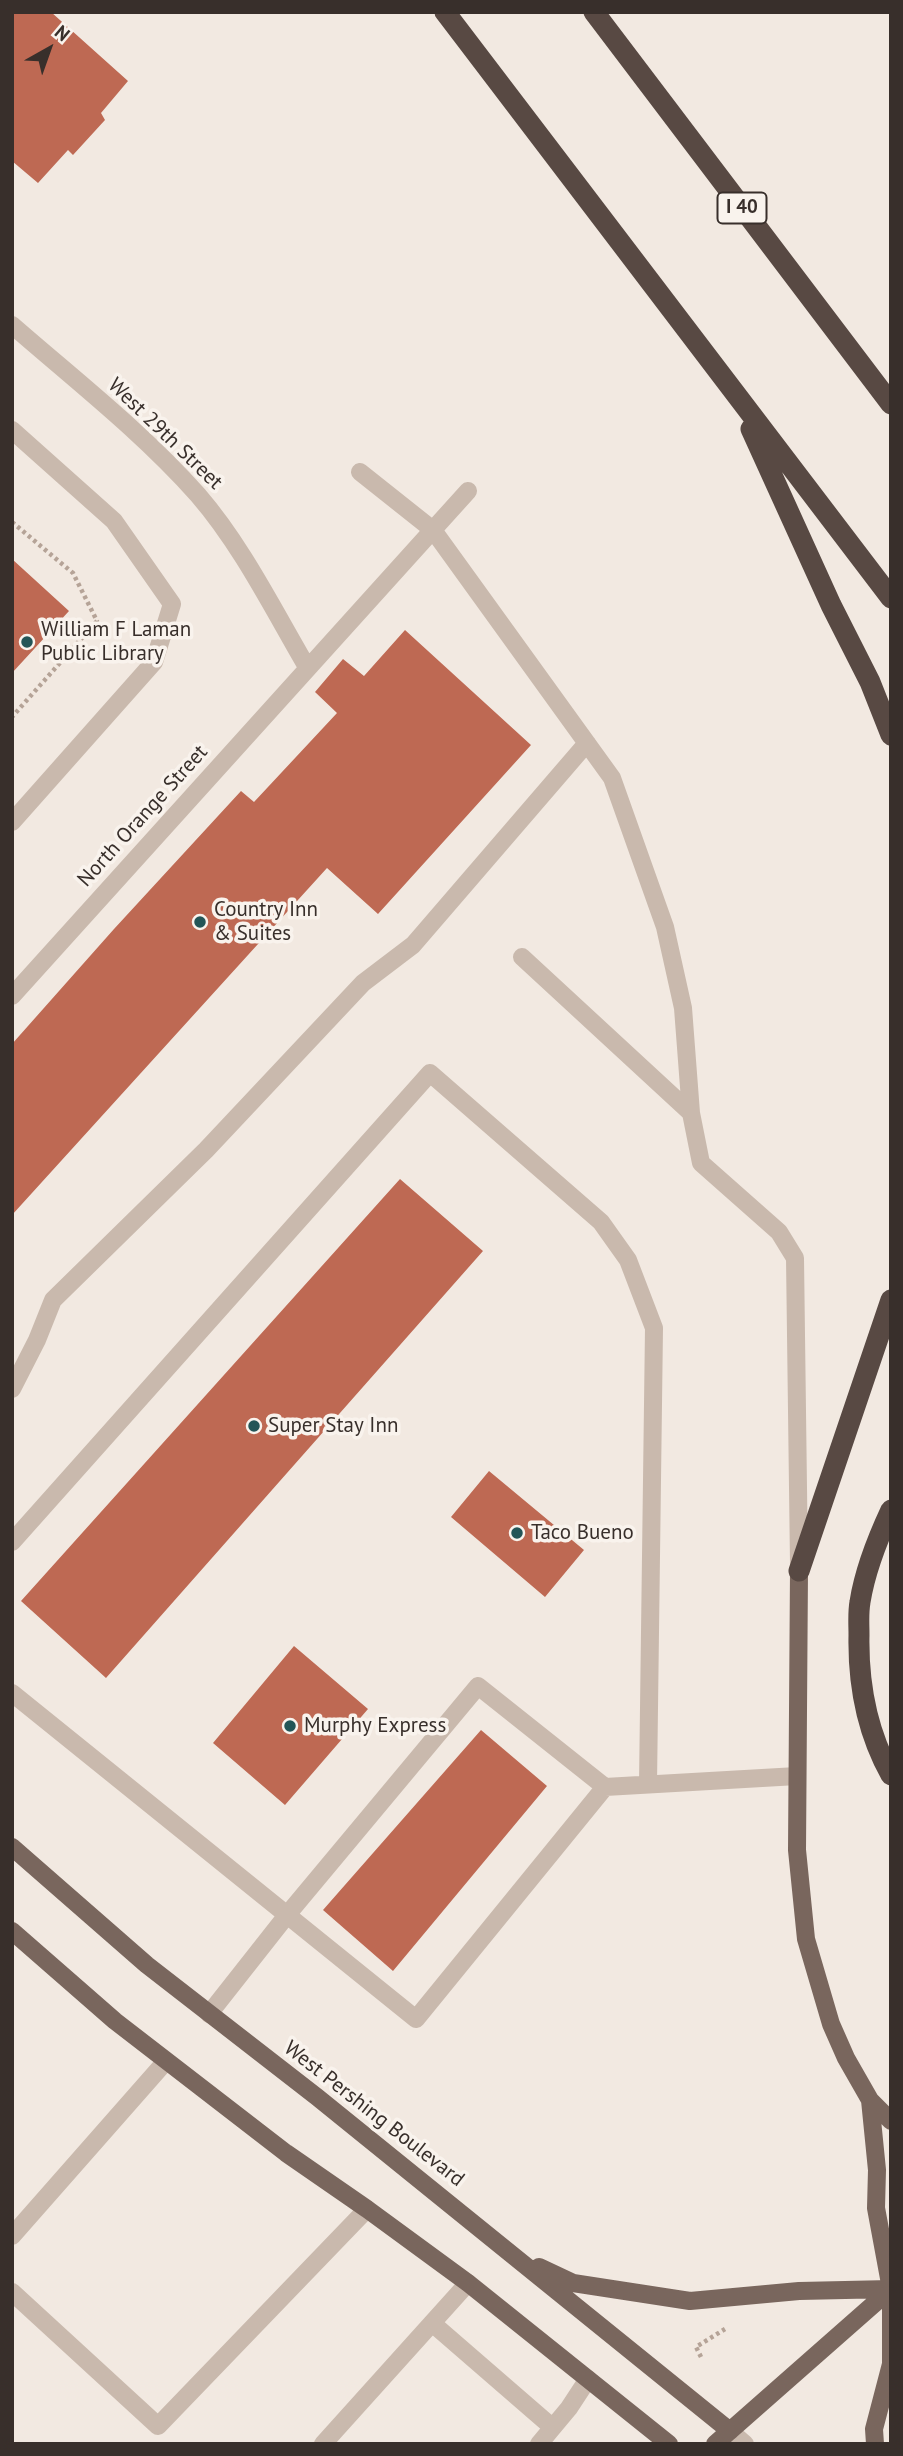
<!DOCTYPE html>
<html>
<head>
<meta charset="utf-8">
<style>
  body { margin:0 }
  #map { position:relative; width:903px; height:2456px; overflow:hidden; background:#f2e9e1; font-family:"PT Sans",sans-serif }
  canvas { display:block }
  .frame { position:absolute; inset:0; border:14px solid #382f2b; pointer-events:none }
  .north { position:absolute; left:14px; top:14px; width:70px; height:70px; -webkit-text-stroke:5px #f9f3ed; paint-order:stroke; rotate:40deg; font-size:19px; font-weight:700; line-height:28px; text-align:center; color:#382f2b }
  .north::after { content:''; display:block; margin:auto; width:24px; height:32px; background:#382f2b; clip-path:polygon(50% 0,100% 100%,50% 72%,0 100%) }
</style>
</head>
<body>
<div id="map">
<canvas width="903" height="2456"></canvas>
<div class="frame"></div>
<div class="north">N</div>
</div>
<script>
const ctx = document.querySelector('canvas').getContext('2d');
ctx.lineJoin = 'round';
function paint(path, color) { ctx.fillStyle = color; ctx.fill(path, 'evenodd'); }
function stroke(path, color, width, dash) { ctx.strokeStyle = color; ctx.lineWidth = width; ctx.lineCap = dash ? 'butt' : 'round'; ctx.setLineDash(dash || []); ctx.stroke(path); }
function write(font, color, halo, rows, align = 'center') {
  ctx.font = font + ' "PT Sans",sans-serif'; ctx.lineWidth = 7; ctx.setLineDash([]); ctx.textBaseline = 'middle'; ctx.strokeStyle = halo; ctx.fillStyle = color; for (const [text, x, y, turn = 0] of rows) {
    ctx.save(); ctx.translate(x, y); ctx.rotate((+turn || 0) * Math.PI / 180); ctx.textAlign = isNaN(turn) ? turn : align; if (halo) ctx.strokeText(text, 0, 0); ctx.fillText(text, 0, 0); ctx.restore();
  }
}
paint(new Path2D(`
  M12,12h39l77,69 -27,32 4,7 -32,35 -5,-5 -30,33 -26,-22z
  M12,559l57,52 -57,62z
  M405,630l126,115 -153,169 -51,-46 -315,347v-171l102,-115 127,-138 13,11 83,-89 -22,-21 28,-33 21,17z
  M400,1179l83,72 -377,427 -85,-77z
  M489,1471l95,79 -39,47 -94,-80z
  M294,1646l74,63 -83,96 -72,-62z
  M481,1730l66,56 -154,185 -70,-61z`), '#be6953');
stroke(new Path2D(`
  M12,522l61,51 24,48 -85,96
  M701,2357l-5,-10 29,-18`), '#b5a397', 4.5, [3.5, 3.5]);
stroke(new Path2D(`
  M12,325c63,55 130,107 186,170 44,51 75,114 109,172
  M12,430l102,91 58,83 -18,58 -142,160
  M360,472l73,58 179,248 53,149 18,81 8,105 10,50 78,69 16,26 4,306
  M522,957l169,156
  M12,996l456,-505
  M12,1389l25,-49 16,-40 153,-150 157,-167 50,-38 174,-202
  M12,1542l418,-469 171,149 27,38 26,68 -6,456
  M12,1693l404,326 189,-232 192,-11
  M209,2014l78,-99 191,-229 127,101
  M12,2236l154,-175
  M12,2292l146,134 209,-217
  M432,2323l120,104
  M730,2431l15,13
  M323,2444l145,-161
  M539,2444l30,-36 19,-29`), '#c9b9ad', 18);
stroke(new Path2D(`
  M799,1571l-2,279 9,89 25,85 15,34 24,42 21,21
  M12,1847l135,118 170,132 413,334
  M12,1931l103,90 171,132 81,56 101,74 201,161
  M870,2100l7,70 -1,38 15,81
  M539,2267l34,16 117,18 109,-10 92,-2
  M715,2444l176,-155
  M875,2444l-1,-15 17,-65v-55`), '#79665d', 18);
stroke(new Path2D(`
  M445,12l446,586
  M594,12l297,392
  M751,429l80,176 39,77 21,53
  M891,1510c-14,30 -26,60 -31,92 -2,11 -1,22 -1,33 -1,49 8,97 32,140
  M799,1571l92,-271`), '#584943', 21);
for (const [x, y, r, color] of [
  [27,642,7,"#235557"],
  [200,922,7,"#235557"],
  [254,1426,7,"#235557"],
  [517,1533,7,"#235557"],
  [290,1726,7,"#235557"]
]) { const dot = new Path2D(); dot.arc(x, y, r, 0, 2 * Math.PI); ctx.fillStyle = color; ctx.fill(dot); stroke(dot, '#f9f3ed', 2.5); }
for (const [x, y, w] of [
  [742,208,49]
]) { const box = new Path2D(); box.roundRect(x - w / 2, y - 15.5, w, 31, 5); ctx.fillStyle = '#f9f3ed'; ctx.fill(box); stroke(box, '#382f2b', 2); }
write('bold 19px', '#382f2b', null, [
  ["I 40",742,208]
]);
write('21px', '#382f2b', '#f9f3ed', [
  ["West 29th Street",165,434,44],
  ["North Orange Street",143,816,-48],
  ["West Pershing Boulevard",374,2114,38]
]);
write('21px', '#382f2b', '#f9f3ed', [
  ["William F Laman",41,630],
  ["Public Library",41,654],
  ["Country Inn",214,910],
  ["& Suites",214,934],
  ["Super Stay Inn",268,1426],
  ["Taco Bueno",531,1533],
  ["Murphy Express",304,1726]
], 'left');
</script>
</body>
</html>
